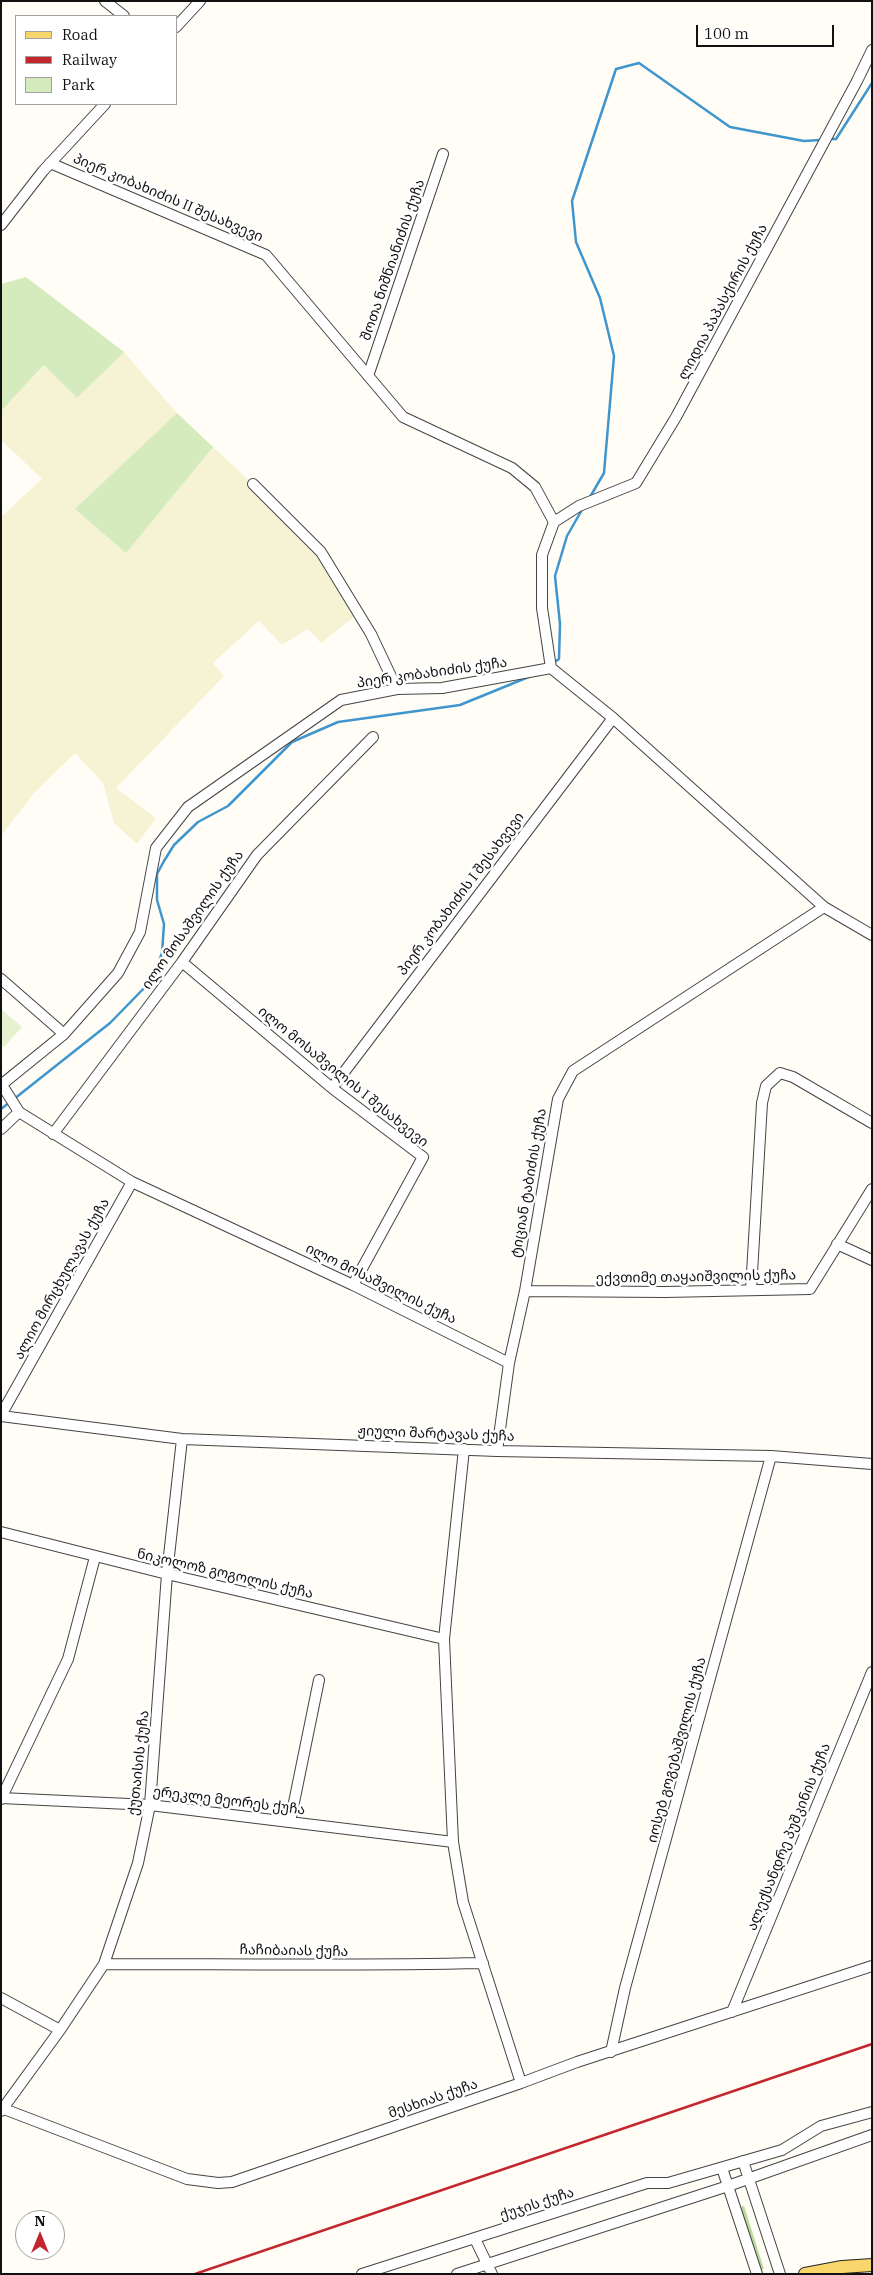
<!DOCTYPE html>
<html>
<head>
<meta charset="utf-8">
<style>
  body { margin:0 }
  #map { position:relative; width:873px; height:2275px; overflow:hidden; background:#fffdf5; font-family:"IBM Plex Serif",serif }
  canvas { display:block }
  .frame { position:absolute; inset:0; border:2px solid #111; pointer-events:none }
  .legend { position:absolute; left:15px; top:15px; width:162px; height:90px; box-sizing:border-box; background:#fff; border:1px solid #a0a0a0; margin:0; padding:6px 9px; list-style:none; font-size:15px; color:#111 }
  .legend li { display:flex; align-items:center; gap:10px; height:25px }
  .legend b { width:25px; border:1px solid #a0a0a0 }
  .north { position:absolute; left:15px; top:2210px; width:50px; height:50px; box-sizing:border-box; background:#fff; border:1px solid #a0a0a0; border-radius:50%; rotate:0deg; font-size:14px; font-weight:700; line-height:20px; text-align:center; color:#111 }
  .north::after { content:''; display:block; margin:auto; width:18px; height:22px; background:#c4262e; clip-path:polygon(50% 0,100% 100%,50% 72%,0 100%) }
  .scale { position:absolute; left:696px; top:25px; width:138px; height:22px; box-sizing:border-box; border:2px solid #111; border-top:0; padding-left:6px; font-size:15px; line-height:18px; white-space:nowrap; color:#111; -webkit-text-stroke:4px #fff; paint-order:stroke }
</style>
</head>
<body>
<div id="map">
<canvas width="873" height="2275"></canvas>
<div class="frame"></div>
<ul class="legend">
<li><b style="height:6px;background:#f9d66b"></b>Road</li>
<li><b style="height:6px;background:#c4262e"></b>Railway</li>
<li><b style="height:14px;background:#d5ebbd"></b>Park</li>
</ul>
<div class="north">N</div>
<div class="scale">100 m</div>
</div>
<script>
const ctx = document.querySelector('canvas').getContext('2d');
ctx.lineJoin = 'round';
function paint(path, color) { ctx.fillStyle = color; ctx.fill(path, 'evenodd'); }
function stroke(path, color, width, dash) { ctx.strokeStyle = color; ctx.lineWidth = width; ctx.lineCap = dash ? 'butt' : 'round'; ctx.setLineDash(dash || []); ctx.stroke(path); }
function write(font, color, halo, rows, align = 'center') {
  ctx.font = font + ' "IBM Plex Serif","Noto Sans Georgian",serif'; ctx.lineWidth = 5; ctx.setLineDash([]); ctx.textBaseline = 'middle'; ctx.strokeStyle = halo; ctx.fillStyle = color; for (const [text, x, y, turn = 0] of rows) {
    ctx.save(); ctx.translate(x, y); ctx.rotate((+turn || 0) * Math.PI / 180); ctx.textAlign = isNaN(turn) ? turn : align; if (halo) ctx.strokeText(text, 0, 0); ctx.fillText(text, 0, 0); ctx.restore();
  }
}
paint(new Path2D(`
  M124,352l53,61 -101,96 50,43 87,-105 54,50 54,55 38,61 -38,30 -13,-14 -26,16 -23,-24 -46,42 11,13 -108,112 40,30 -19,26 -23,-21 -11,-40 -28,-30 -41,40 -33,43v-319l41,-38 -41,-39v-29l44,-46 32,33z`), '#f6f3d4');
paint(new Path2D(`
  M26,277l98,75 -47,46 -33,-33 -43,46v-127z
  M177,413l36,34 -87,106 -51,-44z`), '#d5ebbd');
paint(new Path2D(`
  M744,2206l20,63 -7,2 -20,-63z`), '#b9dc9c');
paint(new Path2D(`
  M1,1009l21,18 -18,20 -3,-3z`), '#e6f2cf');
stroke(new Path2D(`
  M829,139h7l36,-56
  M590,497l14,-24 10,-117 -14,-58 -24,-56 -4,-41 44,-132 23,-6 91,64 74,14 17,-1
  M553,663l6,-4 1,-35 -5,-48 12,-40 16,-28
  M14,1099l96,-76 42,-43 10,-27 2,-29 -7,-24v-26l7,-13 10,-16 24,-23 30,-16 64,-64 46,-20 122,-17 71,-29
  M1,1109l9,-7`), '#3f96cf', 2.5);
const minor = new Path2D(`
  M105,1l19,15
  M176,27l24,-26
  M50,163l216,92 137,162 109,51 23,19 19,35 -12,33v53l9,60
  M1,225l42,-54 62,-67
  M368,376l75,-222
  M253,484l68,68 50,82 26,55
  M554,522l25,-16 57,-23 40,-66 181,-336 15,-31
  M551,668l62,50 211,189 48,28
  M182,962l150,126 91,69 -70,128
  M1,979l63,55
  M1,1085l63,-51 54,-61 22,-41 16,-84 32,-41 153,-107 56,-11 45,-1 109,-20
  M2,1085l17,27 113,70 221,103 156,78
  M332,1088l281,-370
  M1,1129l18,-17
  M53,1134l129,-172 75,-107 116,-118
  M837,1244l35,16
  M751,1290l11,-187 4,-17 14,-13 13,4 79,46
  M525,1291l140,1 145,-3 62,-100
  M1,1415l131,-233
  M1,1416l181,23 315,12 274,5 101,8
  M464,1449l-20,190 9,203 10,60 58,181
  M497,1451l12,-88 16,-72 33,-192 15,-28 251,-164
  M1,1532l166,42 277,65
  M1,1798l149,7 303,37
  M1,1799l67,-140 27,-102
  M290,1822l29,-142
  M104,1964c126,0 253,2 379,-1
  M1,1998l59,32
  M732,2012l140,-340
  M611,2052l14,-64 146,-532
  M4,2109l183,70 31,4 14,-1 289,-99 56,-21 295,-96
  M1,2111l59,-81 44,-66 34,-101 12,-58 17,-231 15,-135
  M743,2161l37,113
  M722,2168l35,106
  M475,2239l17,35
  M362,2274l285,-91h21l114,-33 39,-24 51,-14
  M457,2274l271,-88 144,-51`);
const major = new Path2D(`
  M805,2274l37,-7 30,-2`);
stroke(minor, '#444', 12);
stroke(major, '#222', 14);
stroke(minor, '#fff', 10);
stroke(major, '#f9d66b', 12);
stroke(new Path2D(`
  M195,2274l677,-230`), '#c4262e', 2.5);
write('14px', '#111', '#fff', [
  ["პიერ კობახიძის II შესახვევი",168,198,23],
  ["შოთა ნიშნიანიძის ქუჩა",393,260,-71],
  ["ლიდია პაპასქირის ქუჩა",723,302,-62],
  ["პიერ კობახიძის ქუჩა",432,673,-8],
  ["პიერ კობახიძის I შესახვევი",461,894,-53],
  ["ილო მოსაშვილის ქუჩა",193,920,-55],
  ["ილო მოსაშვილის I შესახვევი",343,1077,39],
  ["ტიციან ტაბიძის ქუჩა",529,1183,-80],
  ["ექვთიმე თაყაიშვილის ქუჩა",696,1277,-1],
  ["ალიო მირცხულავას ქუჩა",62,1279,-61],
  ["ილო მოსაშვილის ქუჩა",381,1284,26],
  ["ჟიული შარტავას ქუჩა",436,1434,2],
  ["ნიკოლოზ გოგოლის ქუჩა",225,1574,13],
  ["იოსებ გოგებაშვილის ქუჩა",677,1750,-75],
  ["ქუთაისის ქუჩა",139,1763,-84],
  ["ერეკლე მეორეს ქუჩა",229,1801,7],
  ["ალექსანდრე პუშკინის ქუჩა",789,1837,-68],
  ["ჩაჩიბაიას ქუჩა",294,1951,1],
  ["მესხიას ქუჩა",433,2099,-19],
  ["ქუჯის ქუჩა",537,2204,-18]
]);
</script>
</body>
</html>
